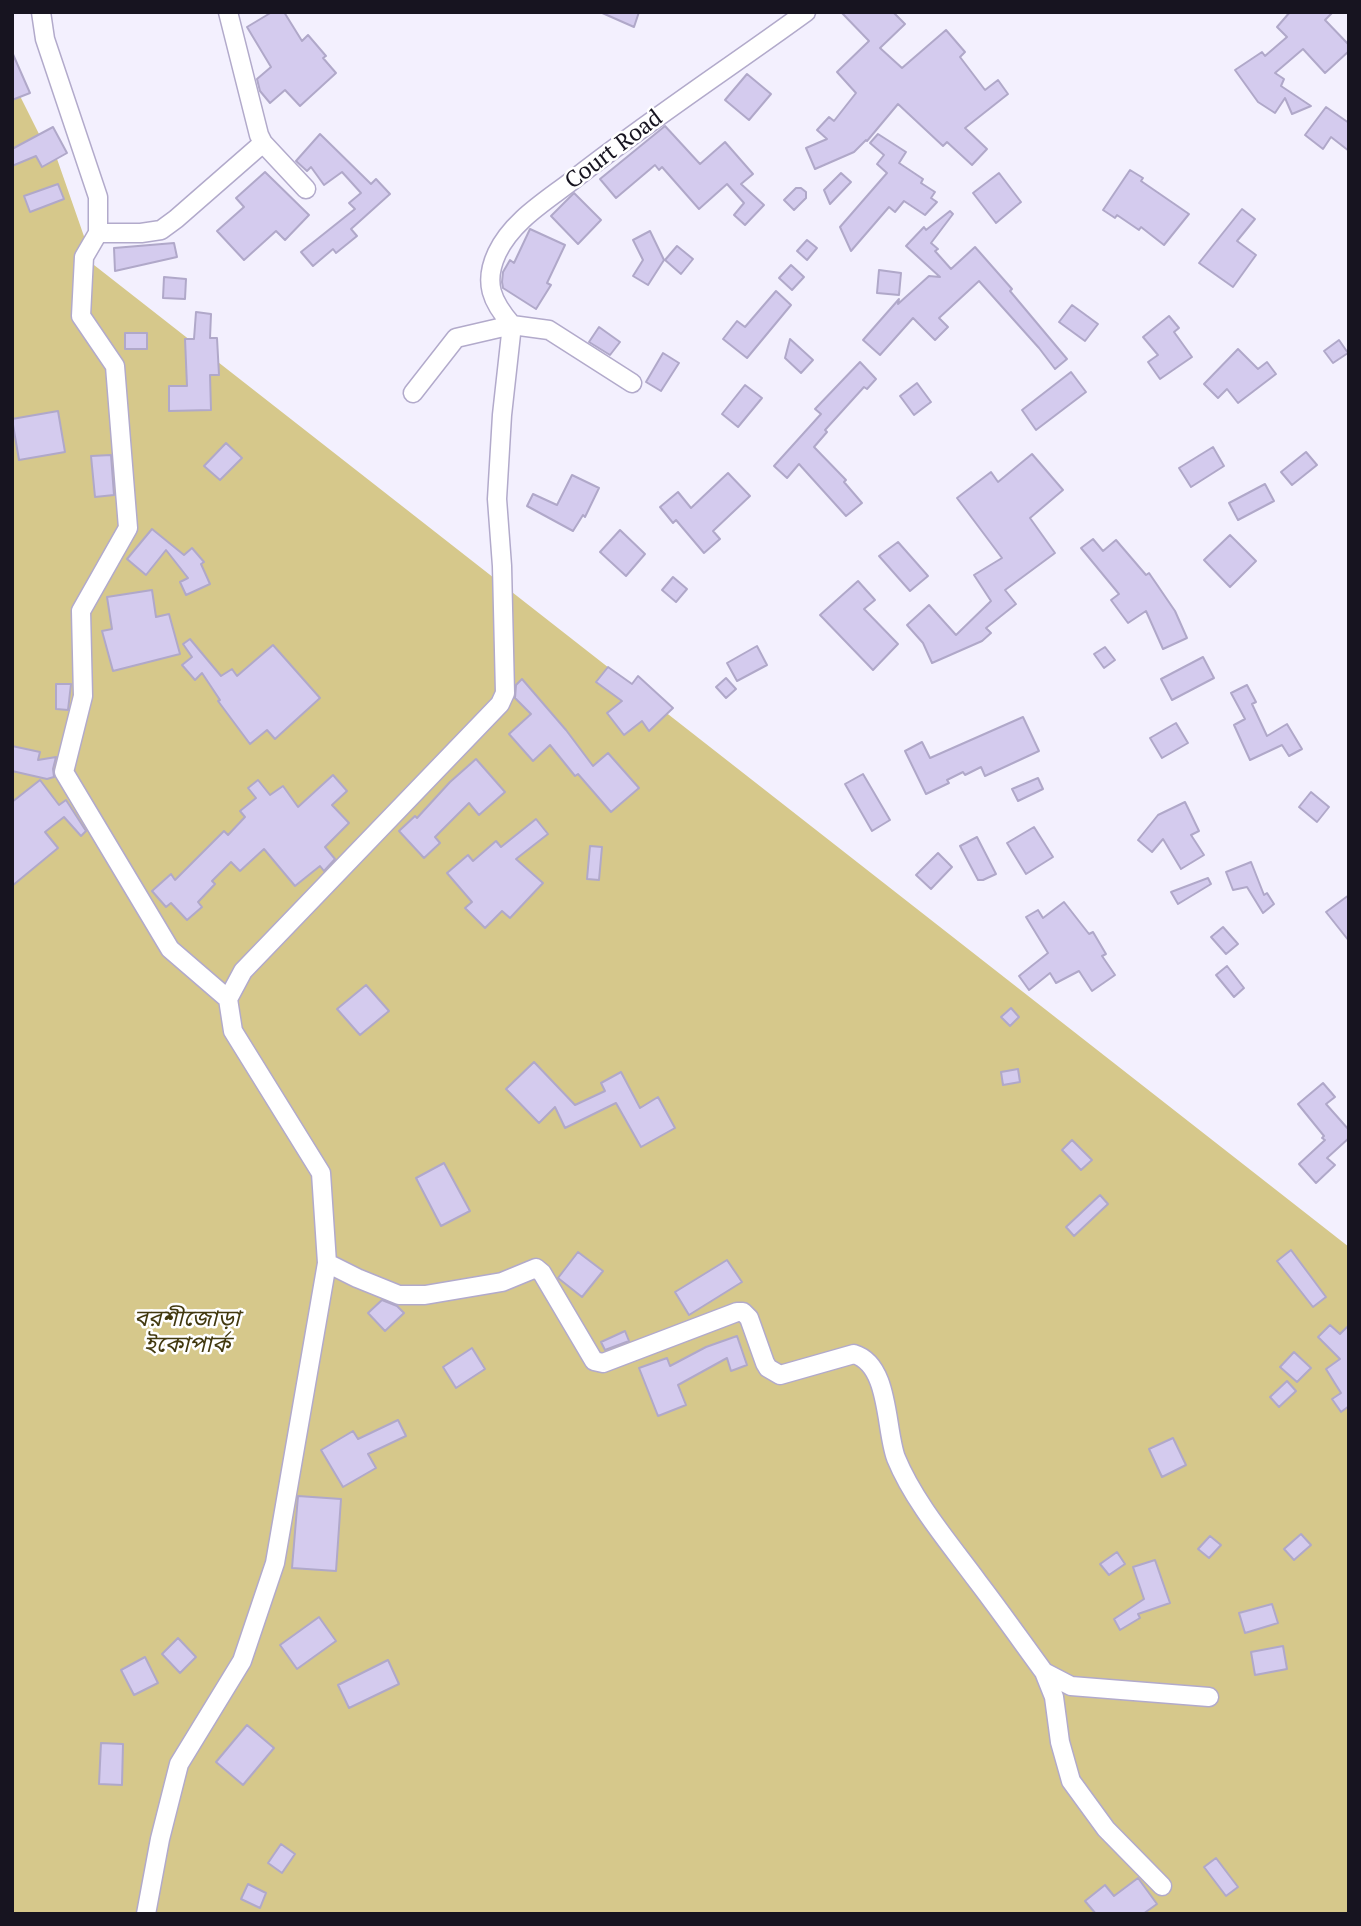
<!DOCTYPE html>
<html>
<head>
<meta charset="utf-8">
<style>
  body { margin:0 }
  #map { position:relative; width:1361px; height:1926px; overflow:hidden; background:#f3f0fe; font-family:"PT Serif",serif }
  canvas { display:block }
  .frame { position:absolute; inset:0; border:14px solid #171420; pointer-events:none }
</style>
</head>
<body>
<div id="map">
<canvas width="1361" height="1926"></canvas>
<div class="frame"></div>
</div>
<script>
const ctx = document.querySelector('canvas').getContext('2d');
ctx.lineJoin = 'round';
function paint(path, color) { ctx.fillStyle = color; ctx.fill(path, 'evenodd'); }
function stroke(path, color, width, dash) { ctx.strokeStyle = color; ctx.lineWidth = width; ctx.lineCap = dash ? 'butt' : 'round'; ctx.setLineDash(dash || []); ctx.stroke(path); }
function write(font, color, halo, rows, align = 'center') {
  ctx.font = font + ' "PT Serif","Noto Sans Bengali",serif'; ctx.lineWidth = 5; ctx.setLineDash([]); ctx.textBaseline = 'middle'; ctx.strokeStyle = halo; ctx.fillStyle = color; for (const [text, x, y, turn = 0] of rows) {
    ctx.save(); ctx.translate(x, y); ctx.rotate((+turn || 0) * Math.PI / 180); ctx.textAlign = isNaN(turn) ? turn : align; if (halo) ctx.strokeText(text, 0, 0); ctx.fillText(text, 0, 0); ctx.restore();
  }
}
paint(new Path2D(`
  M12,80l32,64 12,12 38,109 1255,982v667h-1337z`), '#d6c88b');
const building = new Path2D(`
  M272,12h12l18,29 6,-6 18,21 -3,2 13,15 -36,33 -15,-16 -15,13 -10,-12 -3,-12 14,-12 -24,-40z
  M600,12h39l-5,15z
  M841,12h52l12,12 -25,24 22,20 44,-38 19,22 -5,5 25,33 13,-10 10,14 -43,34 22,21 -15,16 -25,-23 -4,4 -45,-42 -31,37 -1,-1 -12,12 -39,17 -9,-21 21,-9 -10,-9 12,-13 5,4 22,-28 -19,-21 32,-31z
  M1290,12h43l-8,8 24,25v6l-24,22 -22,-24 -28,24 9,6 -3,7 30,20 -19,8 -7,-16 -10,15 -17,-11 -23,-32 27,-18 3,4 22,-19 -10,-10z
  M12,52l18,41 -18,7z
  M747,74l24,20 -22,26 -24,-20z
  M1326,107l23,16v28l-18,-14 -8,12 -18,-14z
  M665,126l35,38 25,-22 28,32 -12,10 23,21 -19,20 -11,-10 10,-12 -17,-19 -28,25 -37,-42 -3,3 -4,-5 -39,33 -16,-19z
  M53,127l14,26 -25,14 -6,-11 -24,10v-17z
  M320,134l51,50 5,-5 14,15 -39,35 6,7 -21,17 -3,-4 -20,17 -12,-14 54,-43 -6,-6 12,-10 -19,-21 -18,13 -13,-18 -4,4 -11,-10z
  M878,134l28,18 -7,11 24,16 -2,4 14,9 -4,6 6,4 -12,13 -21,-14 -9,11 -6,-5 -38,44 -11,-24 47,-54 -10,-9 7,-9 -14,-12z
  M1130,170l13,8 -2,3 48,33 -25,31 -23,-18 -2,3 -22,-15 -2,3 -12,-8z
  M265,172l44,43 -24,25 -9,-9 -32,29 -27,-29 27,-24 -8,-9z
  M841,173l10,9 -21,22 -6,-14z
  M999,173l22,29 -25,21 -23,-30z
  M58,184l6,15 -34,13 -6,-16z
  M796,188h5l5,4v6l-12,12 -10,-10z
  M574,193l27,27 -23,24 -27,-28z
  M1242,209l13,10 -18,22 19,14 -23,32 -34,-24z
  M950,211l3,3 -22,29 7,6 -3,2 16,18 24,-22 37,42 -2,2 57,68 -12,10 -16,-21 -60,-67 -40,37 9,9 -13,13 -22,-22 -33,37 -17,-15 36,-41 -1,5 31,-28 11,1 -34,-31 18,-19 2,3z
  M530,229l35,16 -18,38 4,2 -15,24 -33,-21 -1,-6 1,-10 7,-12 4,3z
  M650,231l14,29 -16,25 -15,-9 10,-16 -10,-20z
  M807,240l10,8 -10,12 -10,-9z
  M174,243l3,14 -62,14 -1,-23z
  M677,246l16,13 -12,15 -16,-14z
  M791,265l13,12 -12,13 -13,-12z
  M879,270l22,3 -2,22 -22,-2z
  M164,277l22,2 -1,20 -22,-1z
  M776,291l15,14 -44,53 -24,-19 14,-18 8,6z
  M1072,305l26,19 -13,17 -26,-19z
  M196,312l15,2 -1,24h7l2,37h-9l1,35 -42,1v-25h18l-2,-47h9z
  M1169,316l10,12 -5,4 18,25 -32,22 -12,-17 10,-7 -15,-18z
  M599,327l21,15 -10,13 -21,-13z
  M125,333h22v16h-22z
  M790,339l23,21 -12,13 -16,-15z
  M1339,340l9,13 -15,10 -9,-12z
  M1238,349l20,20 9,-7 9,12 -38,29 -11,-14 -9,9 -14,-14z
  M663,353l16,10 -18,28 -15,-9z
  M860,362l16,17 -9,10 -3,-2 -39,43 2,2 -13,15 32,33 -2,2 18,21 -16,13 -47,-52 -12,14 -13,-12 47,-52 -6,-5z
  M1071,372l15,20 -50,38 -14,-20z
  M917,383l14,19 -17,13 -14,-19z
  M745,385l17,13 -24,29 -16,-13z
  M58,411l7,41 -46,8 -7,-41z
  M226,443l16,15 -22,22 -16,-14z
  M1213,447l11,19 -33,21 -12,-19z
  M1306,452l11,13 -25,20 -11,-13z
  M1032,454l31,36 -33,28 25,35 -50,37 11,14 -30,24 5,5 -9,8 -50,22 -9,-20 -16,-18 22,-20 27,30 35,-34 -17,-26 28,-17 -45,-60 34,-26 7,10z
  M111,455l3,40 -19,2 -4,-41z
  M728,473l22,23 -37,35 7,8 -16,14 -28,-33 -3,3 -13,-16 18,-15 13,16z
  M572,475l27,13 -14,29 -2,-2 -10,16 -46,-25 6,-12 24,11z
  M1265,484l9,17 -36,19 -9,-17z
  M152,529l32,26 8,-7 12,14 -3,2 9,20 -24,11 -6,-13 8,-4 -22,-28 -20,25 -19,-16z
  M620,530l25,24 -19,22 -26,-24z
  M1230,535l26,26 -26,26 -26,-27z
  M1093,539l10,12 13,-11 30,35 3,-2 26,38 12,27 -24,11 -17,-38 -18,12 -17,-23 8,-6 -38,-46z
  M898,542l30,34 -18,15 -31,-35z
  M673,577l14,12 -11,13 -14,-12z
  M858,581l17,19 -11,9 34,35 -25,26 -53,-55z
  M152,590l4,27 13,-3 11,40 -67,17 -11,-40 10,-2 -5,-32z
  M190,639l31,37 11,-7 5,7 36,-31 47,53 -45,41 -8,-9 -17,14 -32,-43 2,-1 -18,-27 -7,7 -13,-15 10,-8 -9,-13z
  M757,646l10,19 -30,16 -10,-18z
  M1105,647l10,13 -11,8 -10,-14z
  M1203,657l11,21 -42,22 -11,-21z
  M608,667l24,17 6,-8 35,32 -24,23 -7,-10 -18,14 -17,-22 15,-12 -26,-19z
  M726,678l10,11 -10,9 -10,-11z
  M522,679l44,51 27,36 15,-13 31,35 -28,24 -33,-38 -3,2 -25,-31 -17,16 -24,-27 22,-20 -16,-16 1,-13z
  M56,684h15l-3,26 -12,-1z
  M1247,685l9,17 -4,2 15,32 20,-12 15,25 -13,7 -7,-11 -32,15 -16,-35 11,-6 -14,-26z
  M1023,717l16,34 -54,25 -4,-9 -16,8 -2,-3 -16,8 2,3 -23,11 -21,-43 17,-9 8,16z
  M1176,723l12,20 -26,15 -12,-20z
  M12,746l28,6 -2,8 18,-3 -3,12 1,8 -7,2 -35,-8z
  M476,759l29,33 -26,23 -10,-12 -34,34 5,6 -16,15 -25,-27 16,-15 2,2 33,-36z
  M863,774l27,46 -18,11 -27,-47z
  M333,775l14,16 -15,14 17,18 -24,24 10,12 -11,12 -4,-5 -25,20 -31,-37 -24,22 -9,-9 -19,19 3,3 -17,18 4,5 -15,13 -16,-17 -5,4 -14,-16 19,-17 4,6 49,-49 4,4 17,-18 -5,-6 16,-13 -8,-10 10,-8 12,15 13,-9 15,21z
  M1038,778l5,11 -25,12 -6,-12z
  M40,780l19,25 7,-5 20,31 -5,5 -17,-19 -19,15 13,16 -46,38v-84z
  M1311,792l18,15 -12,15 -18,-15z
  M1185,802l14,29 -8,4 13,20 -23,14 -18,-30 -11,13 -14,-12 20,-25z
  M536,819l12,15 -32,25 27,24 -33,35 -8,-7 -17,17 -20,-20 7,-6 -25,-29 21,-18 5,6 23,-20 5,6z
  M1034,827l19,30 -27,17 -19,-31z
  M977,837l19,37 -13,6h-5l-18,-34z
  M590,846l12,1 -3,33 -12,-1z
  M938,853l14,14 -21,22 -15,-14z
  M1251,862l13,33 3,-2 7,11 -11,9 -16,-26 -14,3 -7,-18z
  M1208,878l3,6 -33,20 -7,-12z
  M1349,895v46l-23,-29z
  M1064,902l25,32 4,-2 13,22 -4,2 13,19 -23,16 -13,-20 -23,12 -6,-10 -21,17 -10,-14 29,-23 -22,-36 12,-7 5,8z
  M1223,927l15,17 -12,10 -15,-17z
  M1227,966l17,22 -10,9 -18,-22z
  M366,985l23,26 -29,24 -23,-26z
  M1011,1008l8,9 -9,9 -9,-9z
  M534,1062l41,43 30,-14 -4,-8 20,-11 19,36 18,-11 17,31 -34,19 -25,-44 -51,25 -10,-21 -16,16 -33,-34z
  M1018,1069l2,13 -17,3 -2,-13z
  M1323,1083l12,14 -9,7 23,26v8l-22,20 8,7 -19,18 -17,-19 26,-24 -3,-2 2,-2 -26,-32z
  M1072,1140l20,20 -11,10 -19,-20z
  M444,1163l26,48 -29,15 -25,-48z
  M1100,1195l8,9 -34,32 -8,-9z
  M1291,1250l35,47 -13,10 -36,-46z
  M578,1252l25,19 -21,26 -24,-19z
  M727,1260l15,22 -53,33 -14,-23z
  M382,1300l15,6 7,7 -19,18 -17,-18z
  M1330,1325l10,9 9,-9v81l-8,6 -9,-13 9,-6 -15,-24 14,-10 -22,-22z
  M625,1331l4,10 -24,9 -4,-8z
  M737,1336l10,29 -16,6 -4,-13 -49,27 8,20 -28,11 -19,-48 28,-10 3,8 36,-19z
  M472,1348l13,21 -29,19 -13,-21z
  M1294,1352l17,16 -14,14 -17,-15z
  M1287,1381l9,10 -17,16 -9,-10z
  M398,1420l8,16 -38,18 8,14 -33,19 -22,-37 32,-19 5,8z
  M1173,1438l13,27 -24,12 -13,-28z
  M298,1496l43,3 -5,72 -44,-3z
  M1301,1534l10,11 -17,15 -10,-11z
  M1210,1536l11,9 -12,13 -11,-9z
  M1117,1552l8,12 -16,11 -9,-11z
  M1155,1560l15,43 -32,11 2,4 -20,12 -6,-11 30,-20 -11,-32z
  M1272,1604l6,19 -33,10 -6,-20z
  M319,1617l17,24 -39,28 -17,-24z
  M178,1638l18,19 -16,16 -18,-19z
  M1283,1646l4,23 -32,6 -4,-23z
  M145,1657l13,26 -24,12 -13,-25z
  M388,1660l11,24 -50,24 -11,-23z
  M247,1725l27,23 -31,37 -27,-23z
  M101,1743l22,1 -1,41 -23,-1z
  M281,1844l14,10 -13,19 -14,-10z
  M1216,1858l22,29 -12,9 -22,-29z
  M1138,1878l19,26 -14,10h-47l-11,-13 20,-16 9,11z
  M248,1884l18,9 -6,15 -19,-9z`);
paint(building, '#d4cbee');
stroke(building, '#b0a8c9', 2);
const minor = new Path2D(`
  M41,12l4,27 53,158v36l-14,24 -3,59 34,50 13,162 -47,83 2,85 -19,76 106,177 58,50 5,32 88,142 6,90 -52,300 -33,98 -63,103 -19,75 -14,75
  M228,12l31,123 4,8 43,46
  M98,233h43l20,-3 15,-11 87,-76
  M512,325c-20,-23 -29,-42 -15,-72 15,-32 49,-52 76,-73 75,-59 156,-112 233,-168
  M413,393l43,-55 56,-13 37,5 83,53
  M228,999l15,-28 257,-267 5,-11 -3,-127 -5,-67 5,-84 10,-90
  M327,1263l30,15 42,17h26l77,-13 34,-14 6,5 52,88 9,2 134,-51h6l6,6 16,45 3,5 12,7 74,-21c36,11 31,74 42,104 18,44 54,86 82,124 23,30 44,60 66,90l10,25 6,45 11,39 35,48 56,57
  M1044,1672l27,14 138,11`);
stroke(minor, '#b2aacb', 21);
stroke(minor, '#fff', 18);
write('23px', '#171420', '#fff', [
  ["Court Road",614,150,-37]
]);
write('italic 23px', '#42390f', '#fff', [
  ["বরশীজোড়া",187,1319],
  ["ইকোপার্ক",187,1345]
]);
</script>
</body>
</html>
